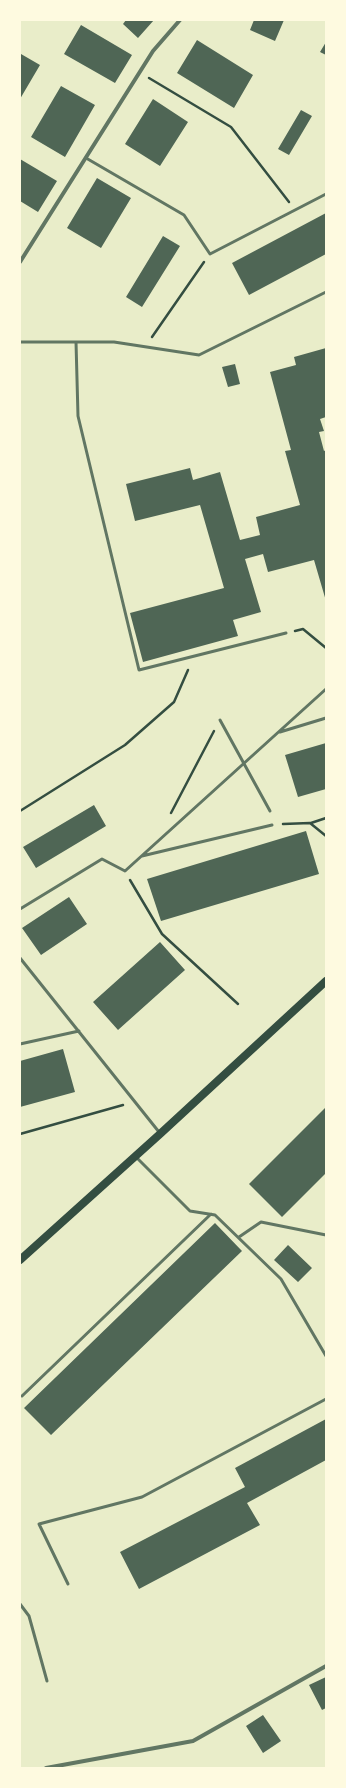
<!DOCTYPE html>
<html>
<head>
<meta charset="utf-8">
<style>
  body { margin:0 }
  #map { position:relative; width:346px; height:1788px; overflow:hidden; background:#e9edc9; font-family:"Source Sans 3",sans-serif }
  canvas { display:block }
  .frame { position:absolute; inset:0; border:21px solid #fefae0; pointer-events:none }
</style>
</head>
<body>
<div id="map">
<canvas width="346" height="1788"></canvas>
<div class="frame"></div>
</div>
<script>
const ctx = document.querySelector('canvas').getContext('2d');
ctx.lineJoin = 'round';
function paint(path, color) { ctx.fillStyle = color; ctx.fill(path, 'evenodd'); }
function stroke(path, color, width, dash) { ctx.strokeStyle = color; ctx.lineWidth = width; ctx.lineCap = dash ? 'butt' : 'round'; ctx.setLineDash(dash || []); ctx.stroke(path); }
paint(new Path2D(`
  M126,20h28l-16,18 -15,-14z
  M254,20h30l-9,21 -25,-11z
  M81,25l51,30 -17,28 -51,-29z
  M197,40l56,35 -19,33 -57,-35z
  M326,42v13l-6,-3z
  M21,54l19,11 -20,34v-42z
  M61,86l34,19 -30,52 -34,-20z
  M153,99l35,23 -28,44 -35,-22z
  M301,110l11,6 -23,39 -11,-6z
  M20,159l37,22 -19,31 -18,-11z
  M97,178l34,20 -30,50 -34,-20z
  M326,213v41l-77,41 -17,-32z
  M163,236l17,10 -38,61 -16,-10z
  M326,348v69l-6,2 4,12 -5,1 5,19 2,-1v151l-12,-41 -46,12 -5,-18 -18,5 16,53 -28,8 5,16 -95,26 -13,-49 94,-25 -24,-83 -65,16 -9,-37 64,-16 3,12 27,-8 20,68 20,-5 -4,-18 44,-12 -15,-54 6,-1 -21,-78 26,-7 -2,-8z
  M235,364l5,20 -12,3 -6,-20z
  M326,743v46l-28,8 -13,-42z
  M94,805l12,21 -70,42 -13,-21z
  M306,831l13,43 -158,47 -14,-42z
  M69,897l18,27 -46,31 -19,-27z
  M160,942l25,28 -67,60 -25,-28z
  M63,1049l12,43 -55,15v-46z
  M326,1107v66l-44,44 -33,-33z
  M215,1223l27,28 -191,184 -27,-27z
  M288,1245l24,23 -14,14 -24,-22z
  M326,1419v41l-79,43 13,22 -121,64 -19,-37 125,-65 -10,-19z
  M326,1677v31l-4,2 -13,-25z
  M263,1715l18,26 -18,12 -17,-27z`), '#4f6655');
stroke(new Path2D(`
  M149,78l82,49 58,75
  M152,337l52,-75
  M295,631l8,-2 23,19
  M20,811l105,-66 49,-43 14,-32
  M171,813l43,-82
  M311,823l15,-5
  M283,824l27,-1 16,13
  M130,880l32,54 76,70
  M20,1134l103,-29`), '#344e41', 2.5);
stroke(new Path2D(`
  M86,158l98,57 26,39 116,-60
  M20,342h56
  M286,633l-147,37 -61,-254 -2,-74h38l85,13 127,-63
  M220,720l50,91
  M280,732l46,-14
  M142,856l130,-31
  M20,909l82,-50 23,12 201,-182
  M20,958l139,174
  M20,1044l59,-13
  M136,1157l54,54 25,4 66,64 45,77
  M239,1237l22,-15 65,13
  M22,1396l189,-182
  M68,1584l-29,-60 103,-27 184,-98
  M20,1604l9,12 18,65`), '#617663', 3);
stroke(new Path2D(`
  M20,262l133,-211 27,-31
  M46,1768l147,-27 133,-75`), '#617663', 4);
stroke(new Path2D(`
  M20,1260l140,-126 166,-153`), '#344e41', 8);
</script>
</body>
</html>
